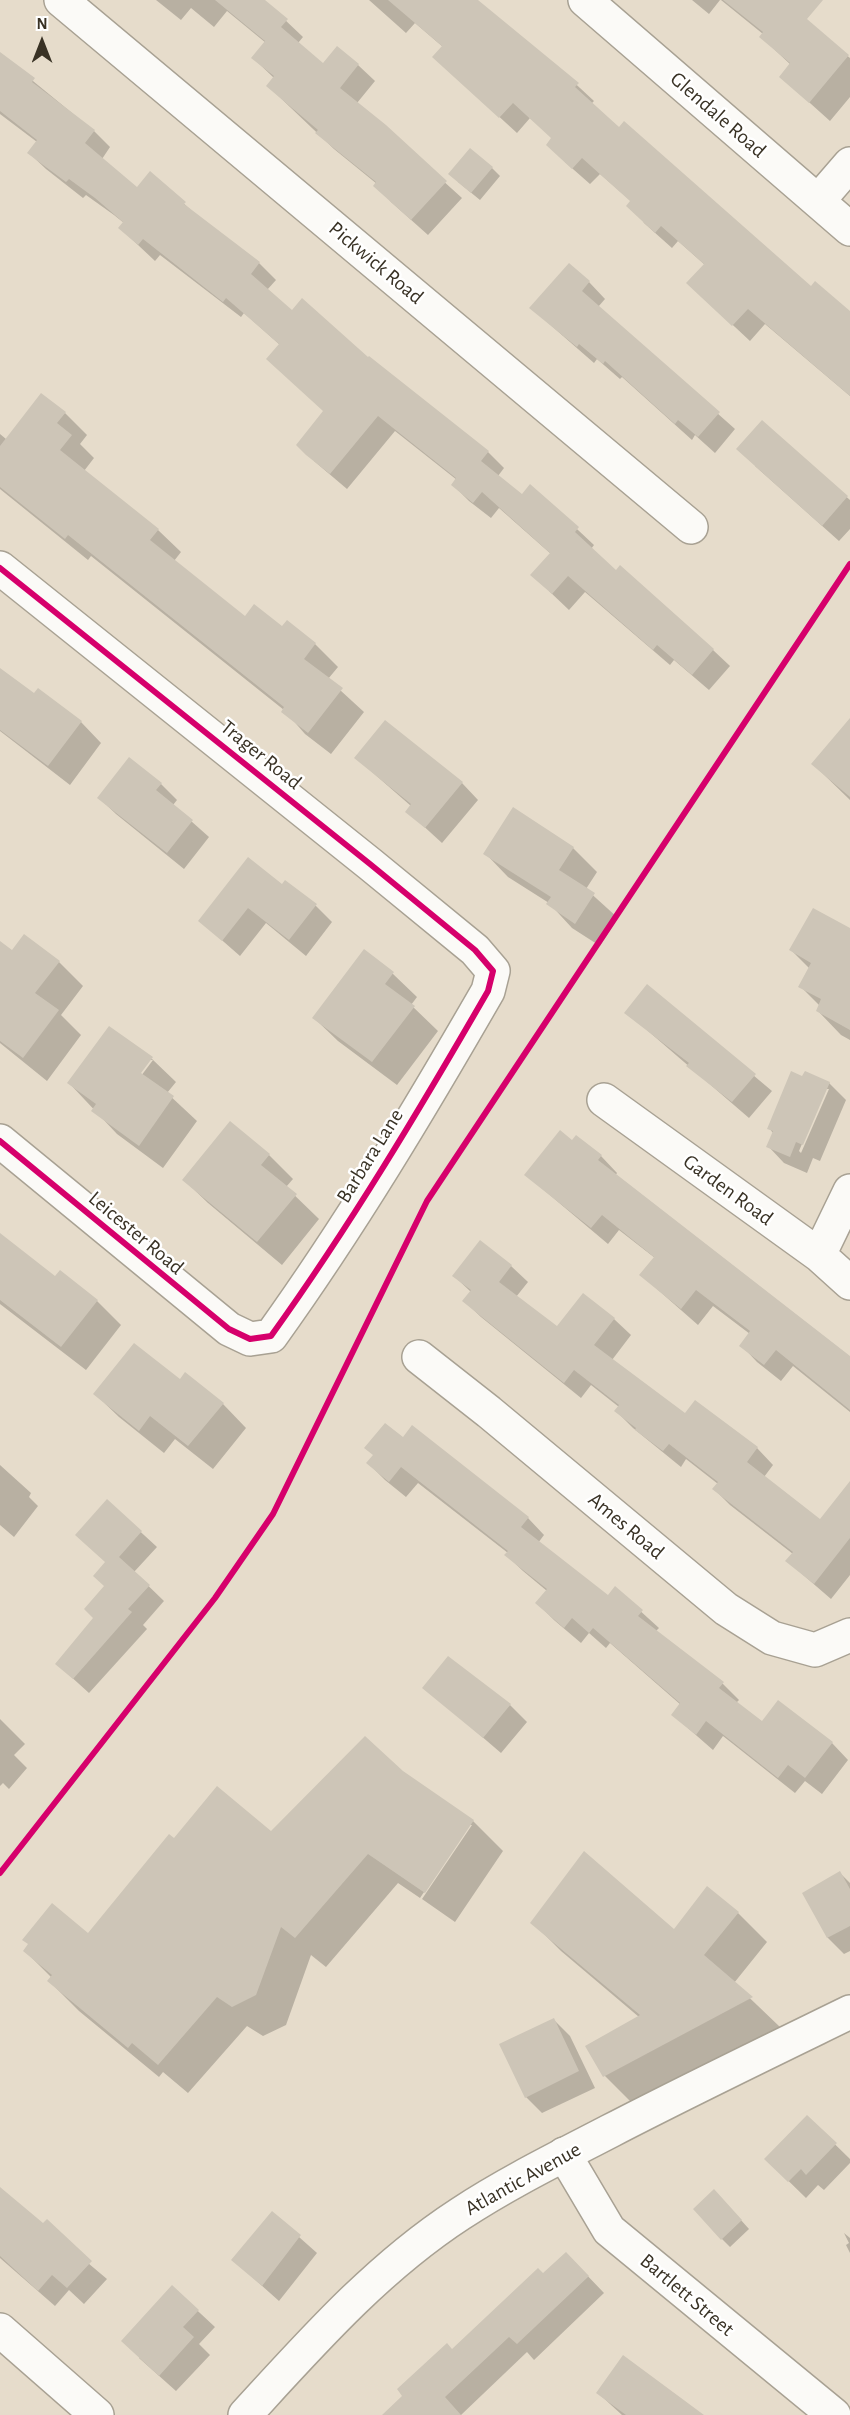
<!DOCTYPE html>
<html>
<head>
<meta charset="utf-8">
<style>
  body { margin:0 }
  #map { position:relative; width:850px; height:2415px; overflow:hidden; background:#e6dccb; font-family:"Alegreya Sans",sans-serif }
  canvas { display:block }
  .north { position:absolute; left:12px; top:12px; width:60px; height:60px; -webkit-text-stroke:4px #fff; paint-order:stroke; rotate:0deg; font-size:16px; font-weight:700; line-height:24px; text-align:center; color:#393225 }
  .north::after { content:''; display:block; margin:auto; width:21px; height:27px; background:#393225; clip-path:polygon(50% 0,100% 100%,50% 72%,0 100%) }
</style>
</head>
<body>
<div id="map">
<canvas width="850" height="2415"></canvas>
<div class="north">N</div>
</div>
<script>
const ctx = document.querySelector('canvas').getContext('2d');
ctx.lineJoin = 'round';
function paint(path, color) { ctx.fillStyle = color; ctx.fill(path, 'evenodd'); }
function stroke(path, color, width, dash) { ctx.strokeStyle = color; ctx.lineWidth = width; ctx.lineCap = dash ? 'butt' : 'round'; ctx.setLineDash(dash || []); ctx.stroke(path); }
function write(font, color, halo, rows, align = 'center') {
  ctx.font = font + ' "Alegreya Sans",sans-serif'; ctx.lineWidth = 5; ctx.setLineDash([]); ctx.textBaseline = 'middle'; ctx.strokeStyle = halo; ctx.fillStyle = color; for (const [text, x, y, turn = 0] of rows) {
    ctx.save(); ctx.translate(x, y); ctx.rotate((+turn || 0) * Math.PI / 180); ctx.textAlign = isNaN(turn) ? turn : align; if (halo) ctx.strokeText(text, 0, 0); ctx.fillText(text, 0, 0); ctx.restore();
  }
}
paint(new Path2D(`
  M156,0h108l39,37 -5,6 26,22 13,-17 21,17 17,16 -18,22 105,95 -34,37 -37,-33 -14,-18 -43,-35 -66,-63 6,-8 -21,-20 13,-15 -39,-32 -13,16 -23,-19 -10,12z
  M369,0h97l86,62 42,39 -3,3 220,184 39,25v83l-85,-72 -15,17 -45,-42v-34l-27,-24 -6,7 -28,-25 -12,-21 -32,-28 -10,10 -25,-22 -12,-24 -23,-20 -13,15 -83,-76 9,-10 -28,-24 -9,10z
  M692,0h28l-11,14z
  M721,0h60l69,58v39l-20,24 -49,-44 10,-12 -30,-28 2,-3z
  M0,54l94,77 16,16 -8,12 35,30 13,-16 52,47 57,43 17,17 -9,10 25,23 76,47 120,92 16,16 -6,8 24,20 9,-10 63,59 -3,4 25,23 97,78 17,16 -21,24 -35,-30 -4,5 -85,-73 -16,18 -20,-19 2,-37 -52,-46 -8,10 -22,-17 -16,-16 4,-5 -62,-49 -48,58 -33,-28 11,-49 -45,-67 -36,-32 -3,4 -81,-62 -5,6 -35,-33 4,-5 -10,-8 -28,-20 -3,3 -37,-29 -17,-16 8,-11 -37,-28z
  M492,168l8,8 -20,24 -22,-18z
  M589,282l16,17 -7,8 137,122 -20,24 -20,-18 -3,5 -70,-63 -2,2 -23,-20 -3,4 -63,-55z
  M65,413l22,22 -7,9 14,14 -10,13 74,59 23,22 -7,9 71,58 38,9 4,-6 28,22 23,23 -10,12 36,33 -33,42 -26,-20 -21,-24 -193,-154 -3,4 -88,-71v-55l6,5z
  M762,422l88,78v29l-11,12 -84,-75z
  M0,670l34,25 47,27 20,21 -31,42 -70,-54z
  M850,720v80l-37,-36z
  M356,758l106,25 16,17 -36,43 -35,-32 4,-5z
  M161,784l16,16 -4,5 36,32 -25,32 -68,-55 -17,-16z
  M513,809l60,39 24,24 -11,17 32,29 -18,28 -28,-18 -23,-25 -41,-26 -23,-24z
  M283,886l33,20 16,16 -26,34 -40,-33 -26,33 -40,-35z
  M850,930v110l-9,-5 -23,-24 2,-5 -20,-20 10,-17 -19,-19z
  M0,943l12,9 47,10 24,24 -22,29 20,20 -34,46 -47,-38z
  M364,951l29,23 24,23 -6,8 27,26 -41,54 -59,-44 -24,-23z
  M647,986l125,105 -23,27 -123,-106z
  M152,1059l24,23 -9,11 30,28 -34,47 -46,-34 -48,-51zM149,1060h4l-15,20 -2,-2z
  M803,1078l26,5 17,17 -26,61 -7,-3 -6,15 -23,-10 -16,-17 5,-13 -4,-5zM825,1089h4l-28,64 -2,-2z
  M572,1142l29,14 16,17 -2,3 235,182v54l-57,-46 -12,15 -24,-19 -16,-17 9,-11 -37,-28 -15,19 -57,-50 14,-17 -36,-28 -11,14 -82,-69z
  M269,1155l24,24 -7,8 33,32 -37,46 -74,-62 -24,-23z
  M0,1235l55,43 42,23 24,24 -35,45 -86,-66z
  M511,1266l17,16 -12,15 42,32 56,-10 17,16 -19,25 73,55 72,33 16,17 -9,12 57,44 29,-19v73l-19,24 -44,-38 6,-7 -63,-49 -16,-16 4,-5 -32,-25 -5,8 -48,-39 -17,-17 3,-4 -28,-22 -10,13 -100,-81 -17,-16 7,-9 -17,-16z
  M180,1381l43,23 23,24 -33,41 -38,-30 -11,14 -45,-36 -24,-23z
  M403,1439l125,79 16,17 -6,8 70,54 7,-9 44,40 -4,4 68,52 16,16 -3,3 26,20 70,20 16,17 -26,34 -17,-13 -10,12 -72,-57 -10,14 -40,-35 8,-10 -71,-62 -4,5 -17,-15 -8,10 -27,-23 -17,-17 10,-12 -24,-20 -17,-16 2,-2 -90,-70 -12,14 -21,-17 -17,-17z
  M0,1465l31,28 -2,4 9,9 -24,31 -14,-12z
  M107,1501l50,46 -23,25 30,29 -21,24 4,4 -58,64 -32,-29 38,-46 11,-31z
  M448,1658l62,47 17,17 -26,31 -77,-66z
  M0,1719l25,25 -11,11 13,13 -18,21 -6,-6 -3,3z
  M402,1772l71,49 30,30 -48,71 -33,-23 50,-74h-3l-49,73 -22,-15 -72,84 -15,-12 -25,70 -23,11 -16,-10 -59,67 -25,-21 -4,5 -80,-66 -30,-30 3,-3 -27,-27 63,-16 86,-95 98,-7z
  M840,1873l10,10v68l-6,3 -16,-16 -24,-45z
  M738,1913l29,29 -33,41 46,44 -146,78 -29,-29 -18,-29 52,-30 -78,-66 -29,-29 142,9z
  M554,2020l16,16 25,52 -53,25 -16,-16z
  M807,2117l43,42v4l-26,27 -6,-5 -12,13 -40,-39z
  M0,2189l107,90 -23,25 -15,-14 -14,16 -55,-48z
  M722,2199l27,30 -19,18 -8,-8z
  M272,2213l45,40 -38,48 -46,-41z
  M844,2233l6,5v15l-4,-8 3,-2z
  M582,2270l22,23 -70,67 -7,-8 -66,63h-64l7,-19 49,-45 90,-76z
  M172,2287l43,40 -16,17 11,11 -34,36 -37,-33z
  M598,2393l100,22h-76z`), '#0003');
paint(new Path2D(`
  M215,0h50l23,19 -7,8 42,36 14,-17 22,18 -19,24 46,37 61,56 -36,39 -38,-34 3,-4 -61,-49 3,-3 -52,-44 8,-10 -23,-18 14,-17z
  M388,0h90l101,83 -4,4 44,40 5,-6 187,165 4,-5 35,30v85l-102,-87 -16,17 -46,-43 18,-19 -43,-38 -6,7 -29,-27 4,-5 -48,-43 -10,11 -26,-24 5,-7 -38,-35 -14,15 -67,-61 10,-11z
  M723,0h100l-16,19 42,36 -40,48 -30,-26 11,-14 -31,-26 4,-5z
  M0,52l35,26 -3,4 63,48 -10,13 52,44 13,-16 36,31 -2,2 76,58 -9,12 41,36 10,-12 66,59 1,-1 120,95 -8,10 41,33 8,-10 49,43 -4,5 41,38 4,-5 94,84 -22,26 -35,-30 -4,5 -85,-74 -16,18 -22,-19 20,-22 -68,-61 -9,11 -22,-18 5,-7 -78,-62 -48,58 -24,-19 -10,-10 27,-34 -57,-52 13,-15 -53,-46 -3,4 -80,-63 -5,6 -20,-17 5,-6 -28,-24 -26,-19 -3,3 -39,-29 10,-13 -37,-29z
  M470,148l23,19 -22,26 -23,-19z
  M569,263l21,18 -8,10 138,121 -22,25 -20,-17 -3,4 -70,-63 -2,3 -24,-20 -2,3 -48,-39z
  M41,393l25,19 -9,11 15,12 -12,15 99,79 -9,11 95,76 9,-12 28,22 5,-6 29,23 -12,16 39,29 -35,45 -27,-21 3,-5 -216,-172 -3,4 -65,-52v-41z
  M762,420l86,76 -26,30 -86,-77z
  M0,668l34,25 4,-5 44,33 -34,45 -48,-36z
  M850,718v79l-39,-33z
  M385,720l78,62 -38,46 -20,-16 6,-8 -57,-46z
  M129,757l33,26 -6,7 37,30 -26,33 -70,-55z
  M513,807l61,40 -15,23 36,23 -20,31 -29,-20 5,-7 -68,-43z
  M248,857l34,27 3,-4 32,24 -28,36 -41,-32 -26,33 -24,-20z
  M813,908l37,20v102l-34,-19 5,-12 -23,-12 13,-24 -22,-13z
  M24,934l36,27 -25,32 24,17 -36,48 -23,-17v-100l12,9z
  M364,949l30,23 -9,12 30,22 -43,56 -60,-44z
  M647,984l109,90 -24,28 -46,-36 3,-3 -65,-50z
  M109,1026l44,31 -12,16 33,23 -35,50 -48,-35 5,-7 -29,-21z
  M791,1071l11,5 3,-5 25,11 -27,63 -7,-3 -6,15 -24,-10 7,-16 -6,-2z
  M230,1121l40,33 -9,11 36,29 -40,48 -75,-62z
  M560,1130l12,10 4,-5 26,20 -4,5 252,196v54l-74,-60 -12,15 -25,-19 11,-15 -54,-41 -15,19 -42,-34 15,-18 -52,-42 -11,13 -67,-53z
  M0,1233l55,43 5,-6 38,30 -37,47 -61,-47z
  M480,1240l32,25 -13,17 58,44 26,-33 32,25 -21,27 91,68 10,-13 63,47 -11,15 73,57 30,-38v57l-36,46 -29,-23 8,-9 -81,-63 6,-7 -49,-38 -6,7 -28,-21 1,-2 -22,-17 5,-6 -45,-35 -10,13 -102,-82 9,-11 -19,-14z
  M134,1343l46,36 5,-7 39,31 -36,43 -38,-30 -11,15 -46,-37z
  M385,1423l18,14 9,-12 117,92 -8,10 87,68 7,-9 28,24 -5,6 86,66 -5,6 43,33 16,-21 55,42 -28,36 -17,-13 -10,13 -72,-57 -10,14 -25,-20 9,-12 -87,-75 -4,5 -17,-15 -8,10 -29,-25 12,-14 -43,-34 4,-4 -107,-84 -12,15 -23,-19 7,-8 -9,-7z
  M107,1499l35,32 -23,26 31,28 -22,24 4,3 -59,67 -18,-15 38,-46 -9,-9 20,-23 -11,-10 12,-14 -30,-27z
  M448,1656l63,48 -28,34 -61,-50z
  M365,1736l38,35 71,49 -49,73 -57,-39 -73,84 -14,-11 -25,68 -24,12 -15,-10 -59,68 -26,-22 -4,5 -81,-67 5,-6 -29,-24 5,-7 -6,-4 30,-37 36,30 81,-99 5,4 43,-52 54,45z
  M584,1851l90,78 33,-43 32,26 -35,43 49,42 -150,80 -18,-31 55,-31 -110,-92z
  M840,1871l10,18v37l-23,12 -25,-45z
  M554,2018l25,53 -54,27 -26,-54z
  M807,2115l30,28 -31,32 -5,-6 -13,13 -24,-23z
  M0,2187l43,36 4,-4 45,42 -25,27 -15,-13 -14,16 -38,-35z
  M714,2189l28,31 -21,20 -28,-31z
  M272,2211l29,24 -39,51 -31,-26z
  M566,2252l23,24 -72,68 -8,-7 -64,60 16,18h-79l20,-19 -5,-7 50,-46 5,6 86,-81 5,5z
  M172,2285l27,25 -16,17 11,10 -35,39 -38,-35z
  M623,2355l81,60h-78l-30,-22z`), '#cdc5b7');
const minor = new Path2D(`
  M61,0l630,527
  M585,0l265,229
  M818,201l32,-37
  M0,568l370,296 105,86 18,21 -5,20c-68,118 -138,235 -217,345l-21,3 -21,-10 -229,-188
  M604,1100l215,155 31,28
  M819,1255l31,-64
  M419,1357l70,55 237,197 46,29 43,12 35,-15
  M564,2154l45,76 225,185
  M0,2330l97,85`);
const major = new Path2D(`
  M245,2415c66,-72 132,-147 215,-201 47,-31 100,-57 150,-83 79,-41 160,-80 240,-119`);
stroke(minor, '#a8a193', 36);
stroke(major, '#a8a193', 36);
stroke(minor, '#fbfaf7', 33);
stroke(major, '#fbfaf7', 33);
stroke(new Path2D(`
  M0,568l370,296 105,86 18,21 -5,20c-68,118 -138,235 -217,345l-21,3 -21,-10 -229,-188
  M0,1873l215,-275 58,-84 154,-313 423,-637`), '#d6006c', 6);
write('21px', '#393225', '#fff', [
  ["Glendale Road",718,115,41],
  ["Pickwick Road",376,263,40],
  ["Trager Road",261,755,39],
  ["Barbara Lane",370,1156,-58],
  ["Garden Road",728,1190,36],
  ["Leicester Road",136,1233,40],
  ["Ames Road",626,1526,40],
  ["Atlantic Avenue",523,2179,-29],
  ["Bartlett Street",687,2295,40]
]);
</script>
</body>
</html>
